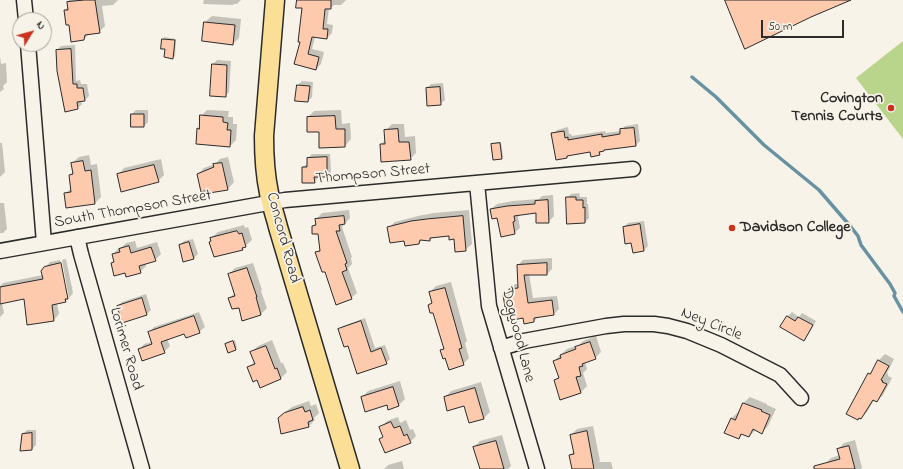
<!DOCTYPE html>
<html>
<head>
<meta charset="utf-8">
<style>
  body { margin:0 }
  #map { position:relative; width:903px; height:469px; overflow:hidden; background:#f7f3e8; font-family:"Indie Flower",sans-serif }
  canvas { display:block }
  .north { position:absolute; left:12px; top:12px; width:40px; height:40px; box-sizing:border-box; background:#f7f3e8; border:1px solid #a5a39c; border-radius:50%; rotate:53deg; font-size:11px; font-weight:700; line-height:16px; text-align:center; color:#2b2b2b }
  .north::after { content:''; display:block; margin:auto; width:14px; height:18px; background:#c8321e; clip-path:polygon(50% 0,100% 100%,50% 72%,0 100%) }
  .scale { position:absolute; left:761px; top:20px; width:83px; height:18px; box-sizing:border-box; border:2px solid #2b2b2b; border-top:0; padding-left:5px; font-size:12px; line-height:14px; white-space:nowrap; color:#2b2b2b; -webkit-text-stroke:3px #f7f3e8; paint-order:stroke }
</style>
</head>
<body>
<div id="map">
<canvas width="903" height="469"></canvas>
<div class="north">N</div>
<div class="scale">50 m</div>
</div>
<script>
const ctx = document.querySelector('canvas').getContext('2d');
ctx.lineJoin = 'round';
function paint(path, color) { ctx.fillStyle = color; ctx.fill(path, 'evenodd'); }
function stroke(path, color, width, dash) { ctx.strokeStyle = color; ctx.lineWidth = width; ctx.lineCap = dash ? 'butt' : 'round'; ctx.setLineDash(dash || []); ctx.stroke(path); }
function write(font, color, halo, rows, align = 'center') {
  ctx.font = font + ' "Indie Flower",sans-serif'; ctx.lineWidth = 3.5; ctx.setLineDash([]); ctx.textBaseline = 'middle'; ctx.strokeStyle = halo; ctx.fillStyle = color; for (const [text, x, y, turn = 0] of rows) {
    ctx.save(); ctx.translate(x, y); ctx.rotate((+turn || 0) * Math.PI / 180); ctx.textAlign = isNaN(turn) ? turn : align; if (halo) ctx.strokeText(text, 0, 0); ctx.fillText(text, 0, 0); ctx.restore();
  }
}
paint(new Path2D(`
  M903,41v98l-47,-61z`), '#b9d48b');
paint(new Path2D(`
  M69,0h49l-5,5 -11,1 3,20 -6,6 -9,1 -6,6 -14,-15 -5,-14 4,-4z
  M204,0h37l-4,4h-3l-1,1 -30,-1z
  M298,0h48l-5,5h-7l-4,3h-1l-2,16 6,1 -1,8 -5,5 -12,-1 -3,12 12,3 -3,12 -5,5 -15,-28 2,-34z
  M212,16l29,3 -2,19 -6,6 -30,-3 2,-19z
  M164,37l12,2 -1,17 -2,1 -10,-18z
  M75,45l1,36 4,-1 1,4h6l2,12 -4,4 -4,1 1,3 -4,4 -21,-58 4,-4z
  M0,56l1,8 5,-1 1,19 -4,4 1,3 -4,3z
  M217,60l14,1 -2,31 -4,4 -12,-32z
  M302,81l11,1 -1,15 -4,4 -10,-16z
  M443,83l2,17 -5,4 -13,-16 4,-4z
  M136,110h12v12l-4,4 -12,-12z
  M207,110l22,1 -1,6h5v7h4l-1,16 -6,6 -32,-17 2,-3 1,-10z
  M341,110l1,14 8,-1 1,16 -6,7 -25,-15 -12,-14 6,-6z
  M392,124h12l1,13 10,-1 1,17 -6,6 -29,-15 5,-5 -1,-8z
  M638,124l2,17 -4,4 -30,3 -7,6 -8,-3 -22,3 -3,3 -13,-23 4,-4 11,-3 1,7h2l1,2 33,-5 1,2 15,-2 4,-5z
  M501,142l2,15 -2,2 -9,-14 2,-2z
  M0,143h2l3,29 -5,5z
  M312,154h18l1,18 -4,4h-9v2l-4,4 -11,-15 5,-4v-5z
  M89,155l2,10 6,-1 4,33 -6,6 -30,-9 7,-7 -2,-12 3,-3 -1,-9 7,-6z
  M228,157l6,25 -6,7 -30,-15 6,-6 11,-4 5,-5z
  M161,159l3,16 -6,6 -40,-6 6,-7z
  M579,193l1,4h7v7h1l1,14 -4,4 -18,-24 4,-4z
  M553,195l1,21 -6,6 -11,-10 -17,3 -2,2 2,11 -6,5 -23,-24 6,-5 16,-3 26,-2 3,-3z
  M0,203h4l3,26 -4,4h-3z
  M349,210l1,8 -8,9 10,30 -1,1 1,6 -4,4 9,25 -6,5 -26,-28 -9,-17 4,-4 -1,-16 -6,-7 4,-4 -1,-3 6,-6z
  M469,210l3,34 -7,6 -10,-12 -5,-3 -17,2 -3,3 -8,-1 -4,4 -13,-3 -17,-12 7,-6 23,-6 16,-3z
  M644,221l4,25 -4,4 -12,-8 -8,-15 4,-4z
  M244,225l1,3 3,-1 4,13 -10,9 -30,-8 -1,-3 7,-6z
  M193,239l5,15 -4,4 -14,-13 4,-4z
  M135,241l2,7 20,-6 4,12 -6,6 -9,3v3l-6,6h-14l-14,-9 3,-3 -2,-6 6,-6 3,-1 4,-4z
  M552,258v11l-5,5h-18l4,24 24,-2 2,13 -5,5 -15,2 -5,5 -11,-4 -18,-22 10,-11h4l-1,-19 5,-5z
  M66,259l7,34 -4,5 -7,-38z
  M60,260l7,38h2l-4,3 -8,2 2,11 -5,6 -29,-22 -23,5 2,10 -4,4v-31l3,-3 40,-8 -1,-4 8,-9z
  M253,263l9,27 -1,1 6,17 -6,6 -18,5 -4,-13 -10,-8 6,-5 -6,-19 6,-6z
  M451,282l16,59 -2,2 4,15 -6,6 -17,-7 -5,-6 3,-3 -11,-37 -4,-6 3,-4 -2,-9 6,-6z
  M146,294l5,16 -4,4 -29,-8 4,-4z
  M199,312l6,15 -6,5 -14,1 -18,6 3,7 -6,6 -25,-2 5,-6 8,-2 -3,-9 5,-6z
  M792,312l7,5 3,-4 14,8 -8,14 -4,4 -16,-23z
  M365,318l10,30 10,-3 5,14 -4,4 -38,-19 -9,-14 4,-4z
  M596,336l5,16 -6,6 -10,4 2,7 -4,4 4,13 -6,6 -26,-11 4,-5 -5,-15 13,-12 12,-4 4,-4z
  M235,340l2,7 -1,2 -10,-5 2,-2z
  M272,340l9,23h2l4,9 -6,6 -33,-10 7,-7 -3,-9 6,-6z
  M885,354l9,5 -7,14 1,1v2l4,2 -9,17 -6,6 -3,-1 -7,12 -6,6 8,-44 6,-6 4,-8z
  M400,381l5,18 -6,6 -10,3 -1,-4 -26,-7 6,-6z
  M481,382l9,30 -6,6 -14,4 -5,-17 -20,-8 6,-6z
  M750,397l17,7v1l9,4 -8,17 -6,6 -6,-2 -7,6 -6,-2 -5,4 -6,-20 6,-6 1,1 4,-10z
  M309,401l2,5 5,-2 3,9 -5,5 1,2 -6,6 -27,7 -3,-15 6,-6 7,-5z
  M398,417l2,6 6,-3 4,10 3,-1 3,7 -6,6 -30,-3 4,-3 -3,-8 6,-7z
  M593,426l7,35 -2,1h13l2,7h-18v-2l-12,2h-10l-3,-14 4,-4 -3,-16 6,-6z
  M27,430h9v15l-4,4 -9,-15z
  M502,435l9,31 -3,3h-27l-7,-22 6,-6z
  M855,440l7,28 -1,1h-35l-1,-5 6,-6 9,-3 -2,-6 6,-6z
  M402,461l2,8h-20l4,-4z`), '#0003');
stroke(new Path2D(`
  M692,77l24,20 48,48 55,45 32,37 7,9 3,9 29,39 5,9 -1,3 9,16`), '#6892a2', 3.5);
const building = new Path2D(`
  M85,0h10l5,33 -15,2 -1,5 -13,2 -2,-17h-3l-2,-15h4l-1,-8z
  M297,0h34v9h-6l-2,20h5l-1,10 -15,-2 -4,17 11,3 -3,13 -22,-6 6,-22h-2l4,-34h-6z
  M725,0h126l-40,17 -66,32z
  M204,22l31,3 -2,20 -31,-4z
  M162,39l13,1 -2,19 -9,-2 1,-8h-4z
  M71,49l2,35h4v4h6l2,13 -8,1 1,7 -13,3 -8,-41 -1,-21z
  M212,64l15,1 -1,32 -16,-1z
  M297,85l13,1 -2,16 -13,-1z
  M440,87l1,18 -14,1 -1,-18z
  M131,114h13v13h-13z
  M200,115l23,2v5l5,1 -1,7h4l-1,17 -34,-3 1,-16 2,1z
  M335,116l1,13h9v18l-26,1v-16h-12v-15z
  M634,128l2,18 -32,4v1l-5,1 1,3 -9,2 -1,-5 -23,4v2l-11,2 -5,-27 13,-2 1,7 3,-1v3l34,-6v3l18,-3v-5z
  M398,129l1,13h10l2,18 -30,2 -1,-18h5l-1,-14z
  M500,143l2,16 -9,1 -2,-16z
  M327,157v20h-13l1,6h-13v-16h5v-9z
  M83,161l2,10 6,-1 4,34 -29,4 -2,-15 7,-1 -2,-17 4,-1 -2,-11z
  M222,163l6,27 -19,3 -1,-3 -7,2 -4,-18 17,-7 -1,-3z
  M154,165l5,17 -38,10 -4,-18z
  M566,197h10v3h7v8l2,-1v16l-18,1z
  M548,200l1,23h-13v-10l-22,3 1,5 -2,1 2,12 -14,3 -4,-19 -5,1 -2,-10 17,-3 28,-2v-3z
  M344,216l1,8 -6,1 1,6h-4l11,32 -2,1 2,6 -5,2 10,27 -16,6 -11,-33h-3l-7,-20 5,-1 -2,-17h-6v-8l4,-1 -1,-6z
  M463,216l3,35 -11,1 -1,-13 -5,1v-4l-19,2v3l-10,-1 -1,4 -14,2 -1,-5 -14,2 -3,-16 24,-6 16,-2z
  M640,224l4,27 -11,2 -2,-10 -6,1 -2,-17z
  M237,231l2,3 3,-1 4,14 -4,1 1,2 -29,7 -5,-15 2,-1 -1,-3z
  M189,242l5,17 -11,3 -4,-17z
  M129,246l2,7 20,-6 5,14 -17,5 2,7 -15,4 -1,-4 -11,3 -3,-13 3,-1 -2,-8 8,-2 -1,-3z
  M61,263l7,36h-3l1,3 -14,3 2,16 -27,4 -3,-26 -24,5v-17l43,-8 -2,-8 3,-4z
  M547,263v12h-23l4,28 24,-3 2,15 -20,3v4l-10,2 -1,-6 -15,3 -2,-15 -1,1 -2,-12 6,-1v-5l9,-1 -1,-23z
  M247,268l10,29h-1l5,18 -19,6 -3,-13 -7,1 -4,-11 7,-2 -7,-22z
  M445,288l17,60 -3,1 5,16 -15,5 -4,-12 -2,1 -3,-9 4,-1 -11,-36h-3l-2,-8 4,-2 -3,-11z
  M142,298l5,17 -25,8 -5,-17z
  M194,316l6,17 -14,5 -2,-4 -23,8 4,11 -23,8 -4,-12 14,-5 -4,-12z
  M787,316l8,5 3,-4 15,8 -9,16 -24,-14z
  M361,321l10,31 10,-4 6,16 -30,10 -9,-28 -4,1 -6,-18z
  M233,341l3,9 -8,3 -3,-9z
  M590,342l6,17 -14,5 1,2 -4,1 2,9 -5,1 5,16 -21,7 -6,-20 5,-2 -6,-17 8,-3 -1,-3 16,-6 -1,-2z
  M266,346l9,23 2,-1 4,11 -21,9 -3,-8 -4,2 -6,-15 8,-3 -5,-12z
  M878,360l11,6 -8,14 2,1 -1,1 5,2 -10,18 -4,-2 -12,19 -2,-1 -1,2 -12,-6 22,-41 2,1z
  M393,387l6,19 -11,4 -1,-5 -22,7 -4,-15z
  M475,388l9,31 -15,4 -5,-17 -17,5 -3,-14z
  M743,403l19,7 -1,1 9,4 -8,19 -9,-5 -4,8 -8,-3 -2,5 -15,-6 7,-15 4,2z
  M303,407l2,5 5,-2 3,10 -5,2 1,5 -28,7 -3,-16 6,-5z
  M391,422l3,6 6,-2 4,10 3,-2 4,9 -26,10 -6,-14 4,-2 -4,-10z
  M587,431l7,38h-22l-3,-14 5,-1 -4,-19z
  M32,433v17l-12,1 2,-17z
  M496,441l8,28h-24l-7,-22z
  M849,446l6,23h-41v-3l26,-7 -3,-10z`);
paint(building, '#fecaae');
stroke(building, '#2b2b2b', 1);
const minor = new Path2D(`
  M24,0l2,20
  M28,44l16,199
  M477,183l12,123 48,163
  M77,237l4,17 61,215
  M0,251l285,-51 348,-31
  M501,348l23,-7 82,-15 18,-2h30l14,2 19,5 34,14 59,30 21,23`);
const major = new Path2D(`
  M275,0l-11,136c0,19 1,38 5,57 2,11 6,22 9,34l72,242`);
stroke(minor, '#2b2b2b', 17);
stroke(major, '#2b2b2b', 21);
stroke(minor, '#f7f3e8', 14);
stroke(major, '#fbdf96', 18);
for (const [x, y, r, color] of [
  [891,108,4,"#c8321e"],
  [732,228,4,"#c8321e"]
]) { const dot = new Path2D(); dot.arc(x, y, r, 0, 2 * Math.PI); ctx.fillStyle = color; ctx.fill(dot); stroke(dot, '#f7f3e8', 1.5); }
write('bold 16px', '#2b2b2b', '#f7f3e8', [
  ["Covington",883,99],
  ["Tennis Courts",883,117],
  ["Davidson College",740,228,"left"]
], 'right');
write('16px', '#2b2b2b', '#f7f3e8', [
  ["Thompson Street",373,175,-5],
  ["South Thompson Street",133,210,-10],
  ["Concord Road",282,238,75],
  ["Ney Circle",711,325,22],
  ["Dogwood Lane",517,335,76],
  ["Lorimer Road",125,349,74]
]);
</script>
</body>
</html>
